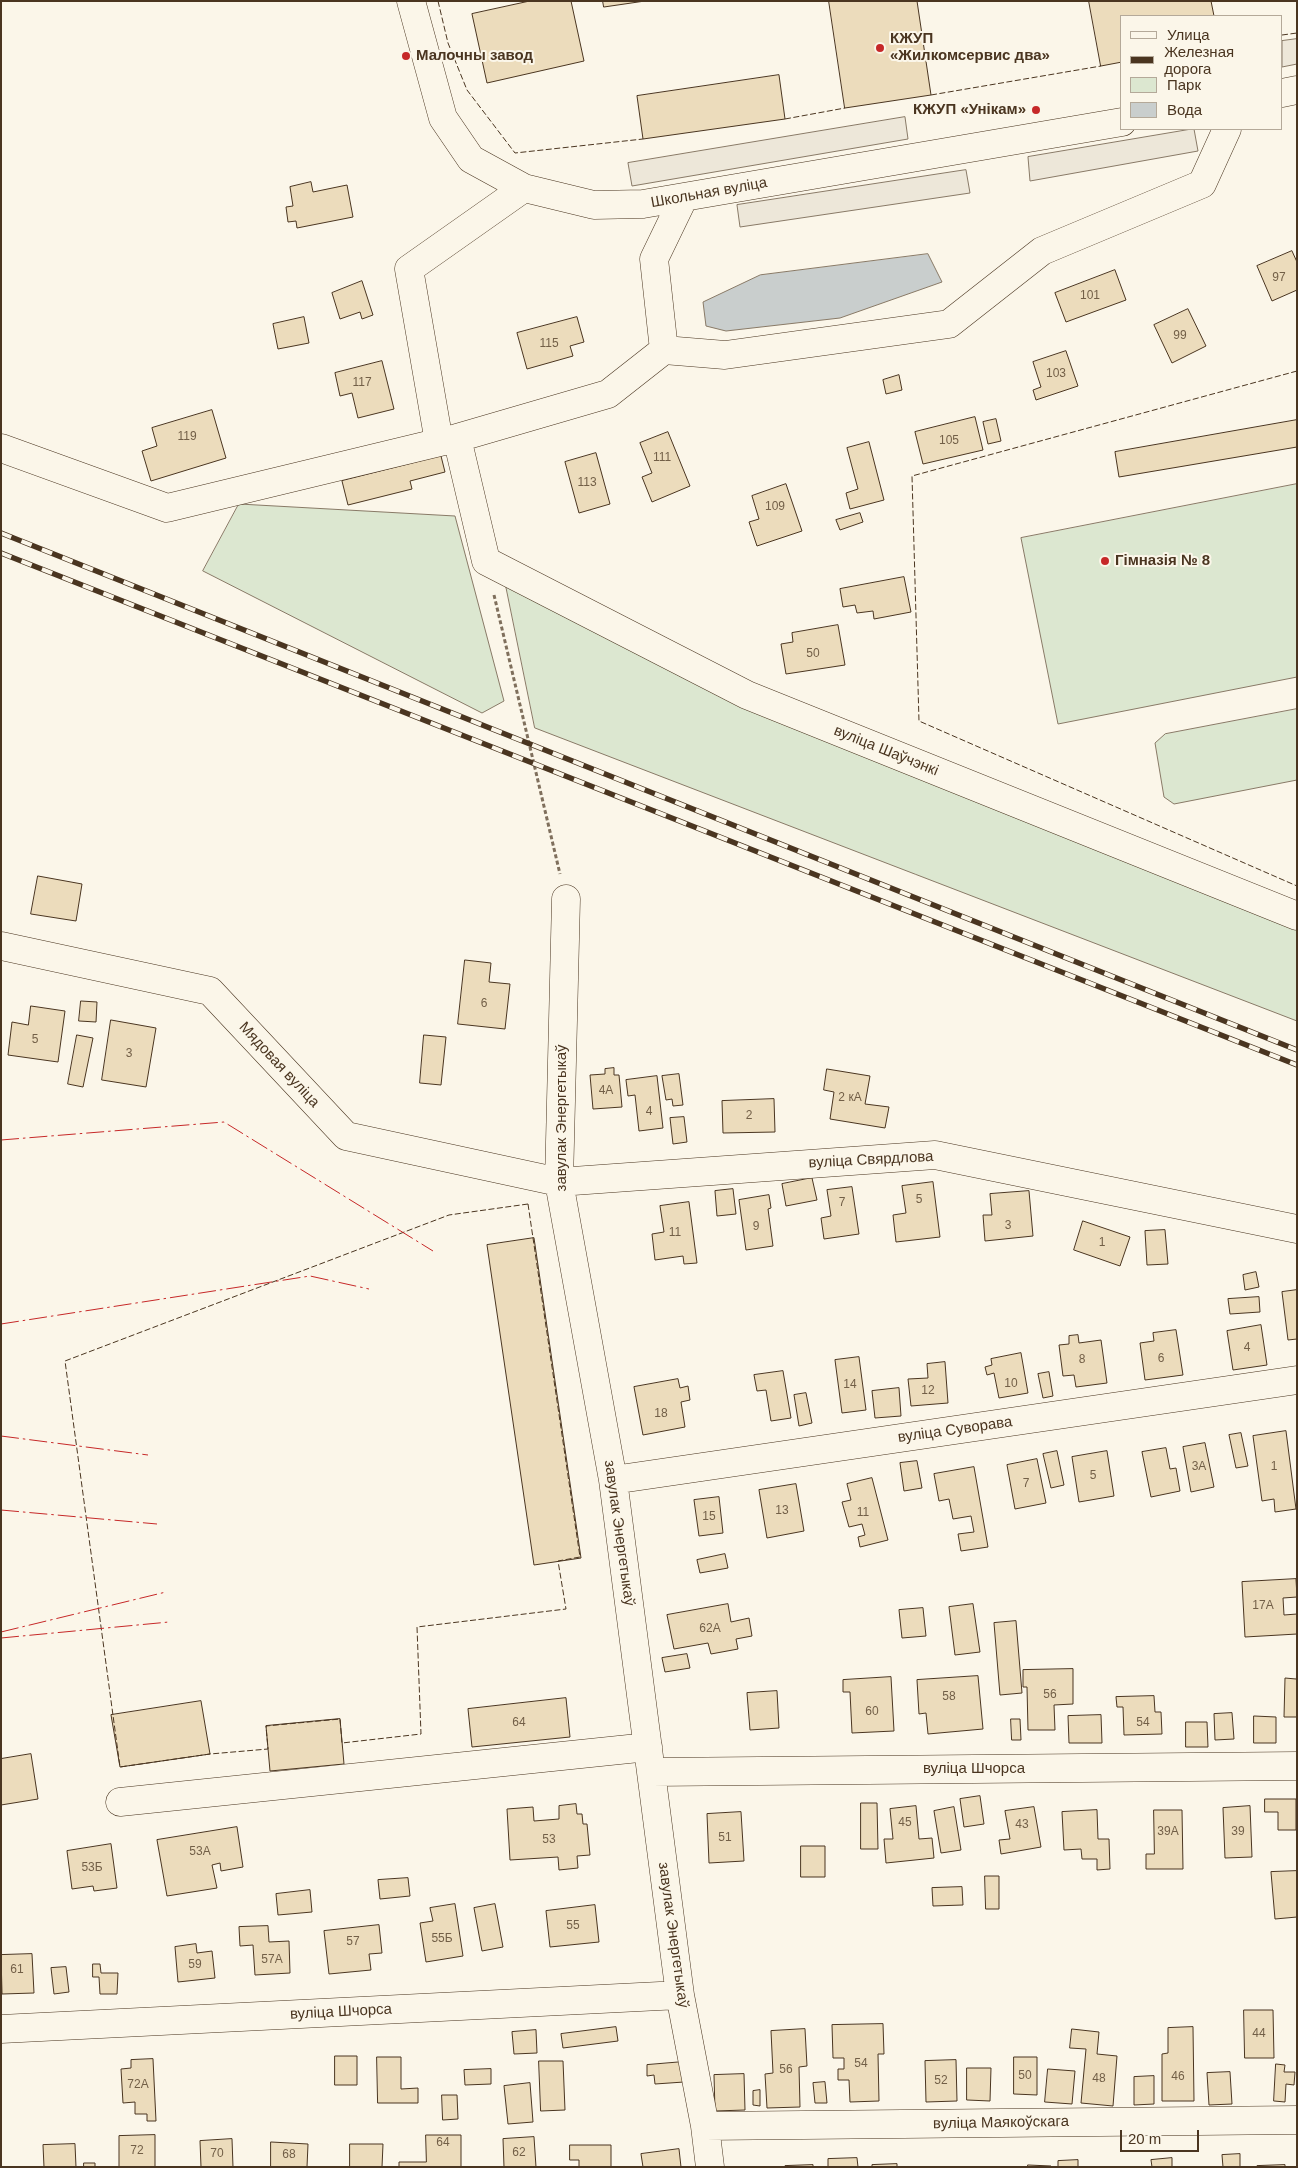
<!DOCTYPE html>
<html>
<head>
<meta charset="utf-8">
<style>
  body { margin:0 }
  #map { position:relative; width:1298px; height:2168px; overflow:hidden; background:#fbf6e9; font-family:Arial,sans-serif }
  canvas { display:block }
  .frame { position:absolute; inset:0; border:2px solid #4a3520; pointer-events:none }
  .legend { position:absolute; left:1120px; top:15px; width:162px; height:115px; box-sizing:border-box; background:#fbf6e9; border:1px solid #b4a999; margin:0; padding:6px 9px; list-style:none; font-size:15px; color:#4a3520 }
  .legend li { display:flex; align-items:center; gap:10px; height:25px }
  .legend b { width:25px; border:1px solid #b4a999 }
  .scale { position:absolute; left:1120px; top:2130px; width:79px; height:22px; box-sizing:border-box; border:2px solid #4a3520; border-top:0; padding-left:6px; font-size:15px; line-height:18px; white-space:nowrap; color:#4a3520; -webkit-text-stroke:4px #fbf6e9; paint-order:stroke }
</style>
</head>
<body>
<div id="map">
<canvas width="1298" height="2168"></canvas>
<div class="frame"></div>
<ul class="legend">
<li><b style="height:6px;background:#fbf6e9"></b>Улица</li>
<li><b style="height:6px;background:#4a3520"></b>Железная дорога</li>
<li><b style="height:14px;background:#dce7d0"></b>Парк</li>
<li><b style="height:14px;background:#c9cecd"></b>Вода</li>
</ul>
<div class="scale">20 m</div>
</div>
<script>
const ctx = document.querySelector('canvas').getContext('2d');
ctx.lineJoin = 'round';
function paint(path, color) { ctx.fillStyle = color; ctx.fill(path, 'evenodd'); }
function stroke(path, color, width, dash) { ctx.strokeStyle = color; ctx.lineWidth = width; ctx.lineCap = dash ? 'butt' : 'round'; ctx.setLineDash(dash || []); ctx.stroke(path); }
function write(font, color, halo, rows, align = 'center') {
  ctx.font = font + ' Arial,sans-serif'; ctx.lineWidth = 4; ctx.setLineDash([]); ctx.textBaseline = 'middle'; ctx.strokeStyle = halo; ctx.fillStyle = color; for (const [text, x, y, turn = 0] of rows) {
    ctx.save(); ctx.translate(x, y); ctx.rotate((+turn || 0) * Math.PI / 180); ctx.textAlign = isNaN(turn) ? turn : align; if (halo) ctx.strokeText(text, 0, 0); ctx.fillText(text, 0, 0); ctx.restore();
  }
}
const green = new Path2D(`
  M1297,484v193l-239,47 -37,-186z
  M239,504l216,12 49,185 -22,12 -279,-142z
  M506,586l791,336v99l-762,-293z
  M1297,709v71l-123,24 -10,-7 -9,-54 10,-9z`);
paint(green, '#dce7d0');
stroke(green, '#887966', 1);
const parking = new Path2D(`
  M1297,39v25l-15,3v-26z
  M905,117l3,22 -276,47 -4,-23z
  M1194,129l4,22 -168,30 -2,-24z
  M966,170l4,23 -230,34 -3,-22z`);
paint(parking, '#ede7d9');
stroke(parking, '#887966', 1);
const water = new Path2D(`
  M928,254l14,28 -102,36 -114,13 -20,-5 -3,-24 57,-27z`);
paint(water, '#c9cecd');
stroke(water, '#887966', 1);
const building = new Path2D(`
  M530,1h41l13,60 -97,22 -15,-69z
  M603,1h42l-41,6z
  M829,1h88l14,94 -86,13z
  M1089,1h122l3,15h-92v46l-21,4z
  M779,75l6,44 -142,20 -6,-43z
  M311,182l2,10 34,-7 6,32 -56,11 -1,-7 -8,1 -2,-15 7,-1 -3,-19z
  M1292,251l5,11v28l-25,11 -15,-35z
  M1115,270l11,30 -60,22 -11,-29z
  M362,281l11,34 -11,4 -2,-7 -20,7 -8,-26z
  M1188,309l18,37 -34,17 -18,-38z
  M304,317l5,26 -31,6 -5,-25z
  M577,317l7,25 -14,4 3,10 -46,13 -10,-36z
  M1066,351l12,35 -42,14 -3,-10 8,-3 -8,-25z
  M382,361l12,48 -36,9 -6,-25 -12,3 -5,-23z
  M899,375l3,15 -16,4 -3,-14z
  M212,410l14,48 -75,23 -9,-30 15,-5 -5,-18z
  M975,417l8,33 -60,14 -8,-32z
  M996,419l5,22 -13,3 -5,-22z
  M1297,420v27l-178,30 -4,-25z
  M668,432l22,54 -38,16 -10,-25 10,-4 -12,-30z
  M869,442l15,58 -34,9 -4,-16 12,-4 -11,-41z
  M596,453l14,51 -31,9 -14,-51z
  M441,456l4,16 -35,9 2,8 -64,16 -6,-24z
  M786,484l16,47 -45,15 -8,-24 10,-3 -7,-23z
  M860,513l3,9 -23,8 -4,-10z
  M904,577l7,35 -37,7 -1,-8 -16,2 -2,-8 -12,2 -3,-18z
  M838,625l7,40 -59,9 -5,-30 12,-2 -1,-9z
  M38,876l44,8 -6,37 -45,-7z
  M465,960l26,3 -2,19 21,2 -5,45 -47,-5z
  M81,1001l16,1 -1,20 -17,-1z
  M31,1006l34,5 -7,51 -50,-7 4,-33 16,3z
  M111,1020l45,8 -10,59 -44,-7z
  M77,1035l16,3 -10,49 -15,-3z
  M424,1035l22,2 -5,48 -21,-2z
  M614,1068v7h5l3,32 -29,2 -3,-34 15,-1v-5z
  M827,1069l43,7 -5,28 24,3 -4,21 -55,-9 4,-27 -10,-2z
  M679,1074l4,31 -10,1 -1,-7 -6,1 -4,-24z
  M657,1076l6,52 -24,3 -4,-36 -7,1 -2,-16z
  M774,1099l1,33 -52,1 -1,-32z
  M684,1117l3,25 -14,2 -3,-26z
  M812,1178l5,22 -31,6 -4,-22z
  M933,1182l7,55 -44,5 -3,-27 13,-2 -4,-27z
  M852,1187l7,47 -35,5 -3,-21 10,-2 -4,-26z
  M733,1189l3,25 -19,2 -2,-25z
  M1029,1191l4,45 -48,5 -2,-26h9l-2,-21z
  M769,1195l2,13 -3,1 5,37 -27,4 -7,-50z
  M689,1202l8,61 -13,1 -1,-8 -28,4 -3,-26 12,-2 -4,-26z
  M1083,1221l47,16 -10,29 -46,-16z
  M1165,1230l3,34 -21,1 -2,-34z
  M534,1238l47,320 -47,7 -47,-320z
  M1256,1272l3,15 -14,3 -2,-15z
  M1297,1290v49l-9,1 -6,-48z
  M1259,1297l1,15 -30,2 -2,-15z
  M1261,1325l6,40 -34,5 -6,-39z
  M1176,1330l7,45 -38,5 -5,-37 14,-2 -1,-8z
  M1078,1335l1,8 22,-3 6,43 -31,4 -2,-12 -11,1 -4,-31 10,-1v-8z
  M1021,1353l7,40 -29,5 -5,-25 -7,2 -2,-8 7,-2 -1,-6z
  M859,1357l7,53 -24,3 -7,-53z
  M945,1362l3,41 -37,3 -3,-27 20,-1 -1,-14z
  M783,1371l8,47 -20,3 -5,-31 -9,1 -3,-16z
  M1049,1372l4,24 -10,2 -5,-24z
  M678,1379l2,9 8,-2 2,14 -9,2 4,25 -42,8 -9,-48z
  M899,1388l2,28 -26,2 -3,-27z
  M806,1393l6,30 -13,3 -5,-31z
  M1286,1431l10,78 -21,3 -1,-13 -12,2 -9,-65z
  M1241,1433l7,33 -12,2 -7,-33z
  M1205,1443l9,44 -23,5 -8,-45z
  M1166,1448l4,21 6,-1 4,23 -29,6 -9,-45z
  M1057,1451l7,34 -13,3 -8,-34z
  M1107,1451l7,45 -35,6 -7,-45z
  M1037,1459l9,44 -31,6 -8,-44z
  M917,1461l5,27 -18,3 -4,-28z
  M974,1467l14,80 -27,4 -3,-17 16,-2 -3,-16 -18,3 -4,-20 -10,2 -5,-27z
  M872,1478l16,62 -28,7 -2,-10 7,-2 -3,-11 -13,3 -7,-25 9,-2 -4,-16z
  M796,1484l8,47 -37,7 -8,-48z
  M719,1497l4,36 -24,3 -5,-36z
  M725,1554l3,14 -28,5 -3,-13z
  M1296,1579l1,18 -14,1 1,17 13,-1v20l-52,3 -3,-55z
  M728,1604l3,18 18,-4 3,18 -16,3 2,10 -27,5 -3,-11 -34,6 -7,-34z
  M973,1604l7,48 -25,3 -6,-48z
  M923,1608l3,28 -24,2 -3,-28z
  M1016,1621l6,72 -22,2 -6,-72z
  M687,1654l3,14 -25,4 -3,-14z
  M1297,1668v49h-13l1,-39 11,1z
  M1073,1669v35l-19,1 1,25h-27l-1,-43h-4v-17z
  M978,1676l5,53 -55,5 -2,-21 -7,1 -2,-34z
  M891,1677l3,54 -42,2 -2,-41h-7v-12z
  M777,1691l2,37 -29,2 -3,-37z
  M1154,1696l1,16h6l1,22 -38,1 -1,-28h-6l-1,-10z
  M566,1698l4,39 -98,10 -4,-38z
  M201,1701l9,53 -90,13 -9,-52z
  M1232,1713l2,26 -19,1 -1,-26z
  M1101,1715l1,28h-33l-1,-27z
  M1254,1716l22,1v26h-22z
  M340,1719l4,45 -74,7 -4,-45z
  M1011,1719h9l1,21h-9z
  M1186,1722h21l1,25h-22z
  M31,1754l7,45 -37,6v-46z
  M980,1796l4,28 -20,3 -4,-28z
  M1265,1799h31v31h-18v-18h-13z
  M861,1803h16l1,46h-17z
  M576,1804l1,10h5l1,10h4l3,31 -13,1 1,12 -19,2 -1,-13 -48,3 -3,-51 26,-2 1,14 25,-2v-13z
  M916,1806l3,33 13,-1 2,20 -48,5 -2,-24h9l-3,-30z
  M1250,1806l2,51 -27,1 -2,-50z
  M954,1807l7,43 -20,3 -7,-42z
  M1034,1807l7,40 -40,7 -2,-14 11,-1 -5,-28z
  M1097,1810l1,29h11l1,30 -13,1v-11h-15l-1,-10 -17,1 -2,-38z
  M1154,1810h28l1,59h-37v-15h8z
  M741,1812l3,49 -35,2 -2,-49z
  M237,1827l6,40 -22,4 -1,-8 -8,2 5,23 -50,8 -10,-56z
  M111,1844l6,44 -23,3 -1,-5 -21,3 -5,-38z
  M801,1846h24v31h-24z
  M1297,1871v46l-22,2 -4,-47z
  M985,1876h14v33h-13z
  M408,1878l2,18 -30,3 -2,-19z
  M962,1887l1,18 -30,1 -1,-18z
  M310,1890l2,22 -34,3 -2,-21z
  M455,1904l8,52 -37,6 -6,-39 13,-2 -3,-13z
  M495,1904l8,43 -21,4 -8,-43z
  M595,1905l4,37 -49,5 -4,-36z
  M379,1925l3,28 -13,1 2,16 -42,4 -5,-43z
  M268,1926l1,16 20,-1 1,32 -35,2 -2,-30 -13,1 -1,-19z
  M196,1944l1,9 15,-2 3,27 -37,4 -3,-35z
  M32,1954l2,39 -32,1 -1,-39z
  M93,1964h7l1,9h17l-1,21h-17l-1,-17h-6z
  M66,1967l3,25 -15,2 -3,-26z
  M1244,2010h29l1,48h-29z
  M883,2024l1,30h-6l1,47 -29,1 -1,-22h-11v-11h6v-11h-11l-1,-33z
  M616,2027l2,14 -55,7 -2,-14z
  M1193,2027l1,74h-32v-47l6,-1v-25z
  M805,2029l2,37 -8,1 1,40 -33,1 -2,-34 8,-1 -2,-42z
  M1072,2029l27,3 -2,22 20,2 -4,50 -32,-3 5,-54 -16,-1z
  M536,2030l1,23 -23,1 -2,-22z
  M335,2056h22v29h-22z
  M377,2057h24v32l17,-1v15h-40z
  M1014,2057h23v38l-23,-1z
  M153,2059l3,62h-9v-7h-12v-12l-12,1 -2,-34 10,-1v-8z
  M956,2060l1,41 -31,1 -1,-41z
  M539,2061h24l2,49 -24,1z
  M683,2062l1,20 -29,2 -1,-9 -7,1v-11z
  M1276,2064l9,1 -1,7h11l-1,13 -8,-1 -1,18 -11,-1z
  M967,2068h24l-1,33 -23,-1z
  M491,2069v15l-26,1 -1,-15z
  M1048,2069l27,2 -3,33 -27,-2z
  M1230,2072l2,32 -23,1 -2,-32z
  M744,2074l1,36 -30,1 -1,-36z
  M1154,2076v28l-20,1v-28z
  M825,2082l2,21h-12l-2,-20z
  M530,2083l3,39 -25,2 -4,-38z
  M760,2090v16l-7,-1v-14z
  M442,2095h15l1,24 -15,1z
  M155,2135v32h-36v-31z
  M426,2135h35v32h-62v-5h27z
  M534,2137l2,30h-32l-1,-28z
  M232,2139l1,28h-32l-1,-26z
  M271,2142l37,2 -1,23h-36z
  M75,2144l1,23h-32l-1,-22z
  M350,2144h33l-1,23h-32z
  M570,2145h41v22h-32v-7h-9z
  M679,2149l2,18h-38l-2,-13z
  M1240,2154v13h-17l-1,-12z
  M857,2158l1,9h-30v-8z
  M1172,2158v9h-20l-1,-7z
  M1078,2160v7h-20v-6z
  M84,2163h11v4h-11z
  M897,2164v3h-25v-2z
  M813,2165v2h-28v-1z
  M1028,2165l23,1v1h-23z
  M1285,2165v2h-28v-1z`);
paint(building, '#ecdcbc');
stroke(building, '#4a3520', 1);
const minor = new Path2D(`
  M411,1l32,117 28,41 53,29 70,17 49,-1 479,-82
  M1282,93l15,-3
  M664,350l61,5 224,-31 93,-73 160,-67 25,-55
  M457,438l29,123 261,134 550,221
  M439,442l-30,-173 115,-81
  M1,448l166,60 290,-70 151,-44 56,-44 -10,-91 30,-62
  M566,899l-7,283 54,298 67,515 25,131 5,41
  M1,946l209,45 136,145 213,46 376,-27 362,74
  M613,1480l684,-100
  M652,1772l645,-6
  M120,1802l528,-55
  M1,2029l679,-34
  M705,2126l592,-6`);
stroke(minor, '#4a3520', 29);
stroke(new Path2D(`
  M494,595l66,279`), '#7f6f5c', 3, [4, 2.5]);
stroke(minor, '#fbf6e9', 28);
const rail = new Path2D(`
  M1,533l1296,517
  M1,553l1296,512`);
stroke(rail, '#4a3520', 5.5);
stroke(rail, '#fbf6e9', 4, [11]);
stroke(new Path2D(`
  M438,1l10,42 19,47 48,63 128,-14
  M1282,35l15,-2
  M931,95l170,-29
  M785,119l60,-11
  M1297,371l-385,105 7,245 378,165
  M528,1204l52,353 -22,4 8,48 -149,18 4,107 -79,9 -2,-24 -74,7 2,23 -58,5 -90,13 -55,-406 384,-146z`), '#4a3520', 1, [6, 2.5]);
stroke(new Path2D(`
  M1,1140l223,-18 209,129
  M1,1324l309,-48 59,13
  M1,1436l147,19
  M1,1510l156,14
  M1,1632l165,-40
  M1,1638l168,-16`), '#c62828', 1, [18, 4, 2.5, 4]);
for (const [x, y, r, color] of [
  [880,48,5,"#c62828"],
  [406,56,5,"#c62828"],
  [1036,110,5,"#c62828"],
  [1105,561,5,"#c62828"]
]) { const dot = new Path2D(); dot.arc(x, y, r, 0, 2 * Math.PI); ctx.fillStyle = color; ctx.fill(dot); stroke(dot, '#fbf6e9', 2); }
write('12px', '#725f47', null, [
  ["97",1279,278],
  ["101",1090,296],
  ["99",1180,336],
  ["115",549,344],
  ["103",1056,374],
  ["117",362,383],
  ["119",187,437],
  ["105",949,441],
  ["111",662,458],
  ["113",587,483],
  ["109",775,507],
  ["50",813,654],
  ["6",484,1004],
  ["5",35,1040],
  ["3",129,1054],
  ["4А",606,1091],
  ["2 кА",850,1098],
  ["4",649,1112],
  ["2",749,1116],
  ["5",919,1200],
  ["7",842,1203],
  ["3",1008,1226],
  ["9",756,1227],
  ["11",675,1233],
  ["1",1102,1243],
  ["4",1247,1348],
  ["6",1161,1359],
  ["8",1082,1360],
  ["10",1011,1384],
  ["14",850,1385],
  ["12",928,1391],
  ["18",661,1414],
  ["3А",1199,1467],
  ["1",1274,1467],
  ["5",1093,1476],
  ["7",1026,1484],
  ["13",782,1511],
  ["11",863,1513],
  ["15",709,1517],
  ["17А",1263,1606],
  ["62А",710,1629],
  ["56",1050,1695],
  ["58",949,1697],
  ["60",872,1712],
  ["64",519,1723],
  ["54",1143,1723],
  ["45",905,1823],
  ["43",1022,1825],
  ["39А",1168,1832],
  ["39",1238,1832],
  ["51",725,1838],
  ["53",549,1840],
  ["53А",200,1852],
  ["53Б",92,1868],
  ["55",573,1926],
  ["55Б",442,1939],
  ["57",353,1942],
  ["57А",272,1960],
  ["59",195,1965],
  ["61",17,1970],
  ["44",1259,2034],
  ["54",861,2064],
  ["56",786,2070],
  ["50",1025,2076],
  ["46",1178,2077],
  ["48",1099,2079],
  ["52",941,2081],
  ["72А",138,2085],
  ["64",443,2143],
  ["72",137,2151],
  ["62",519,2153],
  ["70",217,2154],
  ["68",289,2155]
]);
write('bold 15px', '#4a3520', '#fbf6e9', [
  ["КЖУП",890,39],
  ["«Жилкомсервис два»",890,56],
  ["Малочны завод",416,56],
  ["КЖУП «Унікам»",1026,110,"right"],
  ["Гімназія № 8",1115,561]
], 'left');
write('15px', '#4a3520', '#fbf6e9', [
  ["Школьная вуліца",709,193,-10],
  ["вуліца Шаўчэнкі",886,751,22],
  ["Мядовая вуліца",279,1065,47],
  ["завулак Энергетыкаў",562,1118,-90],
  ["вуліца Свярдлова",871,1160,-3],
  ["вуліца Суворава",955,1430,-8],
  ["завулак Энергетыкаў",619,1533,82],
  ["вуліца Шчорса",974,1769],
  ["завулак Энергетыкаў",673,1935,82],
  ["вуліца Шчорса",341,2012,-3],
  ["вуліца Маякоўскага",1001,2123,-1]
]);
</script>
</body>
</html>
